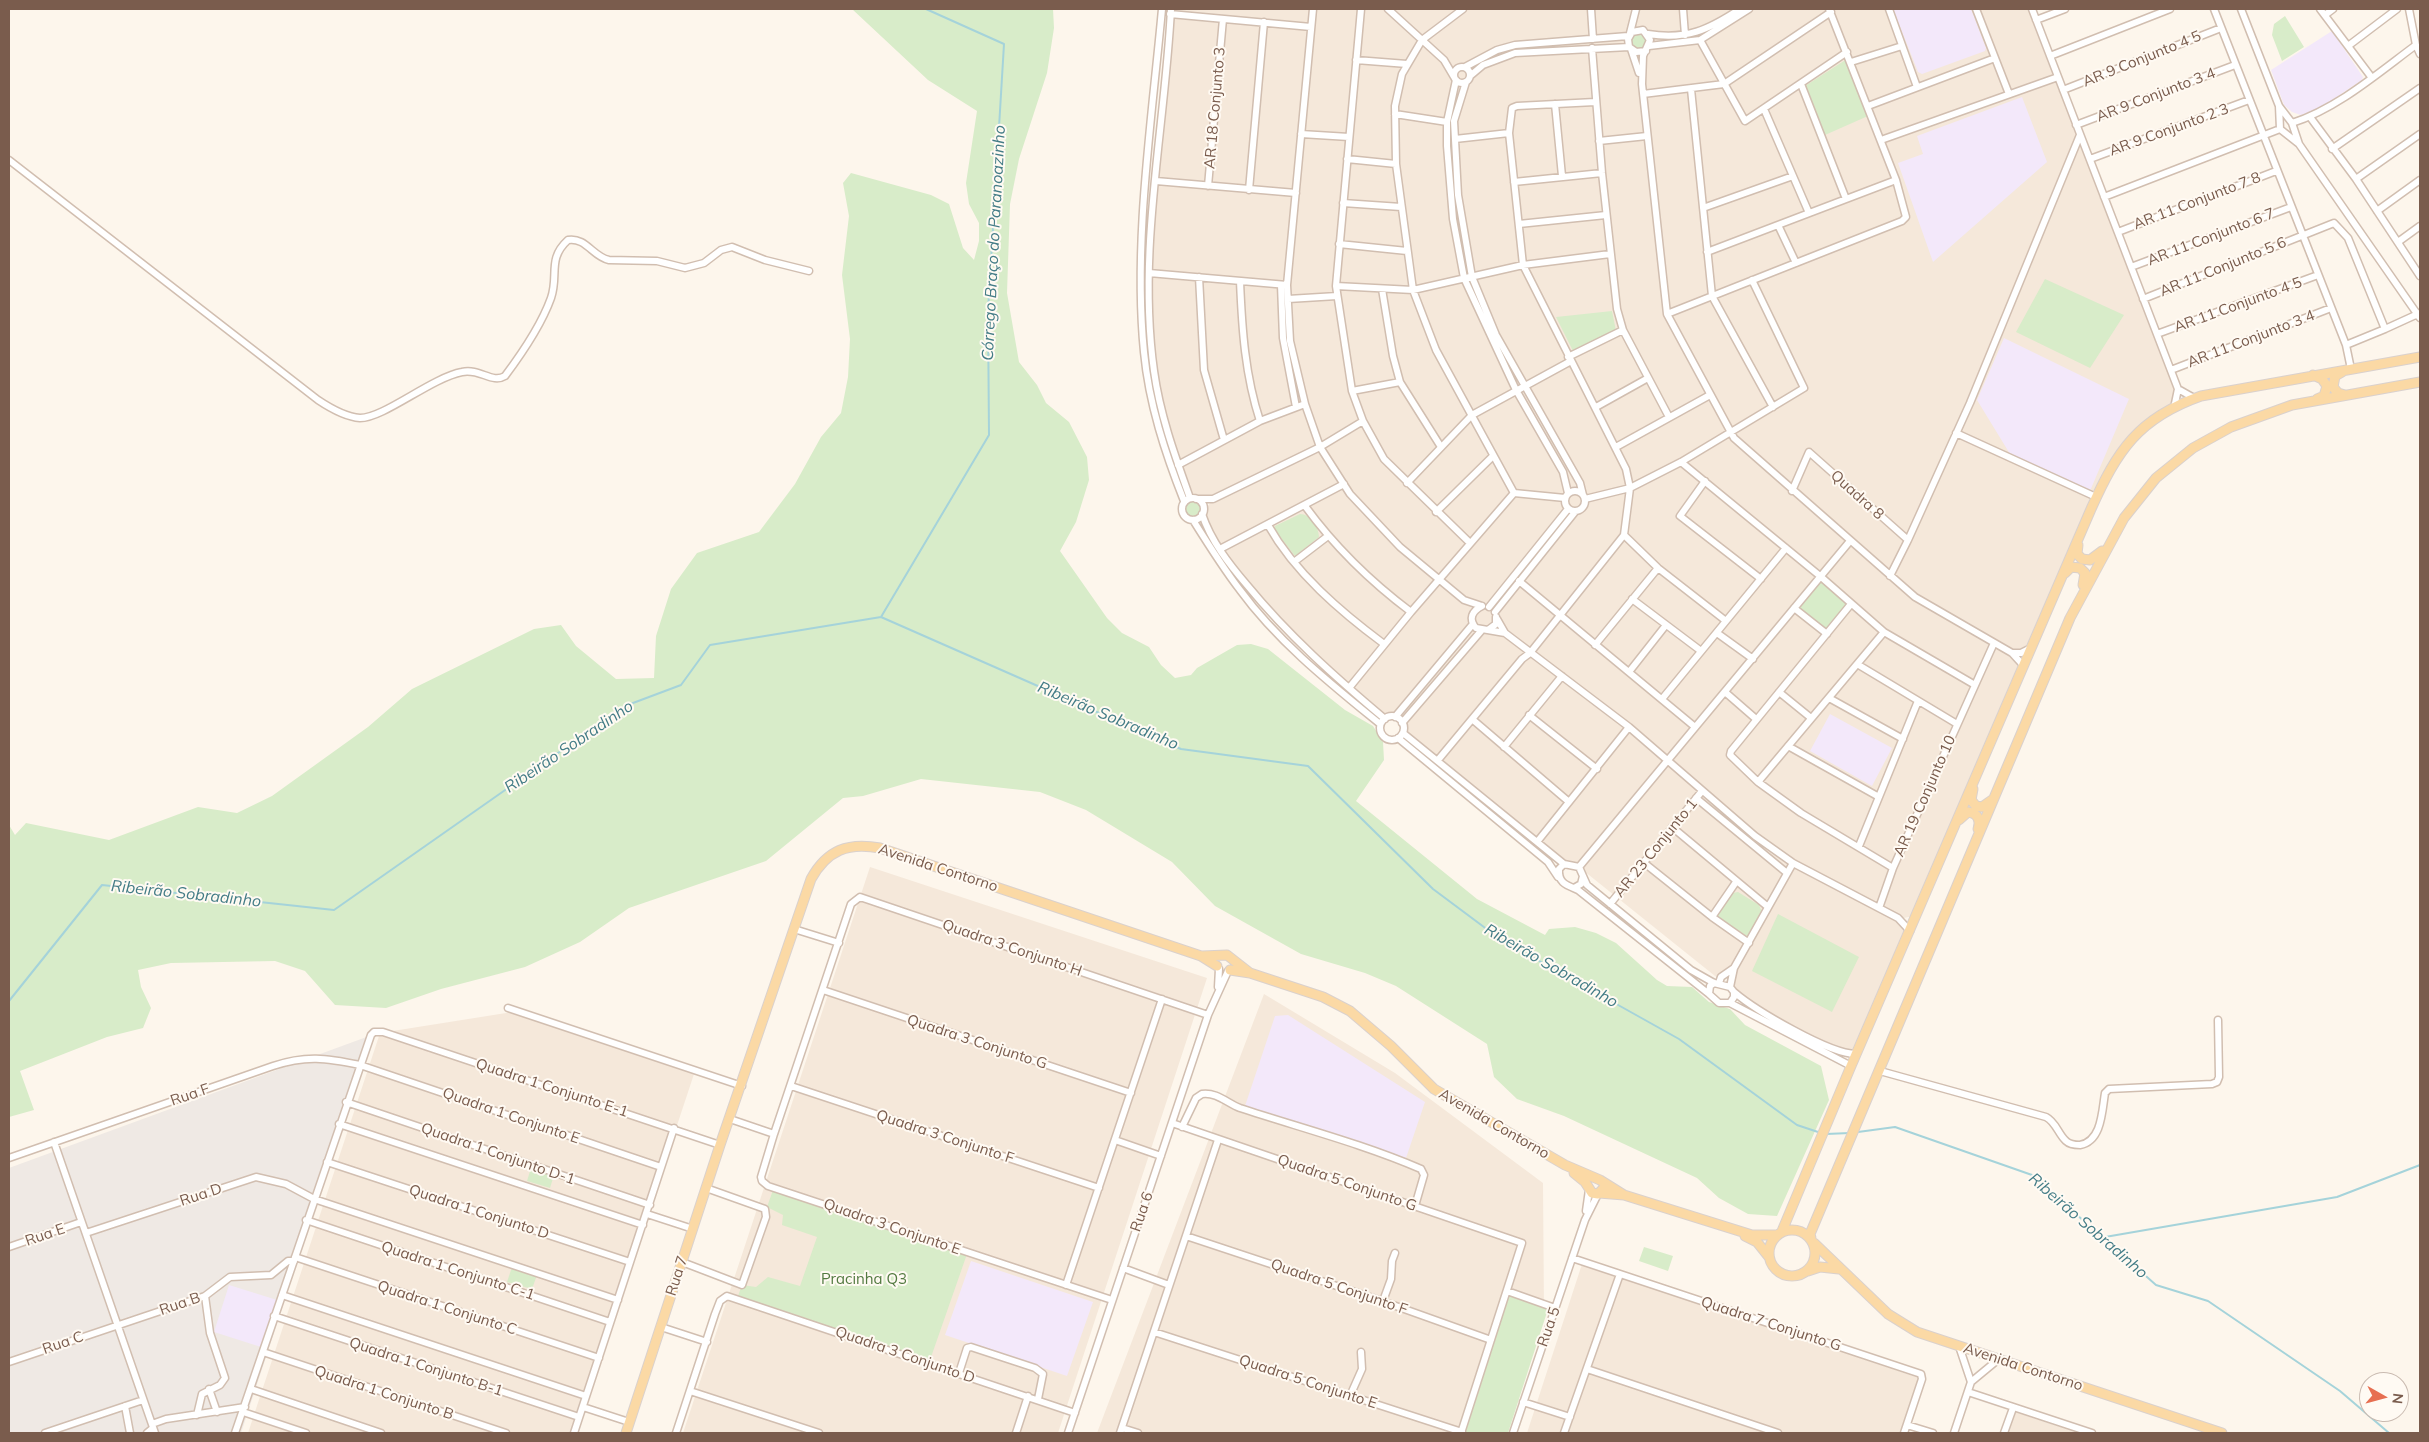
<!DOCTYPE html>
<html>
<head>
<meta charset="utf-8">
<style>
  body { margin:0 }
  #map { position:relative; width:2429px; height:1442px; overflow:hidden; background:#fdf6ec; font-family:Mulish,sans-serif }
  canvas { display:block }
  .frame { position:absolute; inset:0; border:10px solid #7a5c4d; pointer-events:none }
  .north { position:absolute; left:2359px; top:1372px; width:50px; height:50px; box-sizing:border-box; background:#fffaf3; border:1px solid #cabbb1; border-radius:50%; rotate:97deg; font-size:14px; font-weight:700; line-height:20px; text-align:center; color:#7a5c4d }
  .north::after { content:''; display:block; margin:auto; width:18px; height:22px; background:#e76f51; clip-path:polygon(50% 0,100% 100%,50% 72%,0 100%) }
</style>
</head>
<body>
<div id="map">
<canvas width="2429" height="1442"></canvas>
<div class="frame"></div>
<div class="north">N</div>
</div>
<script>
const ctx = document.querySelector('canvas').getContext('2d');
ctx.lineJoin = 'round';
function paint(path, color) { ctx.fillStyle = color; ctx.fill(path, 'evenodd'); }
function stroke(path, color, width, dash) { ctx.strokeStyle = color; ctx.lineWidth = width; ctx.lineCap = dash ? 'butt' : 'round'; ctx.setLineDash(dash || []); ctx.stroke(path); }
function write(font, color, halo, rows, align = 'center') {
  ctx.font = font + ' Mulish,sans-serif'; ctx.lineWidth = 4; ctx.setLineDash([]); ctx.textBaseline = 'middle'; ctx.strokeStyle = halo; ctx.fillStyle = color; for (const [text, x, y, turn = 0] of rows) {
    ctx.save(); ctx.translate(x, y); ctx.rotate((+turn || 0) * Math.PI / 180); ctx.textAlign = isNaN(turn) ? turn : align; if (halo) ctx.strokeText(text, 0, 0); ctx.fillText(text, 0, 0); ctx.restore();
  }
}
paint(new Path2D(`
  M1171,9h861l146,380 -4,19 -54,43 -89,197 -18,5 10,12 -110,251 -14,3 8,7 -51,128h-10l-99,-51 -17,-16 4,-18 -14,11 -141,-113 -15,-3 -161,-131 -3,-13 -9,-4 -6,3 -113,-102 -44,-55 -26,-48 11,-15 -23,-1 -12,-33 -24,-94 -6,-82z
  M870,867l337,111 -149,455h-375z
  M1264,994l131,79 148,110 1,130 -42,120h-405z
  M525,1010l170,61 -120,362h-327l132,-400z
  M1582,1264l337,114 -18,55h-374z
  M2015,1412l63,21h-70z`), '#f5e8da');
paint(new Path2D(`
  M372,1035l-131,398h-232v-265z`), '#efe9e4');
paint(new Path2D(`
  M1893,9h78l15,39 -1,3 -63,23 -4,-2z
  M2332,31l31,46 -1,3 -45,30 -16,5 -9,-3 -8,-7 -13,-35z
  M2022,97l25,65 -114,100 -35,-99 25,-9 -6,-18z
  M2004,338l125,61 -39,92 -80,-37 -33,-54z
  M1830,714l62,34 -20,38 -62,-35z
  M1288,1015l137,87 -19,56 -161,-52 30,-90z
  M971,1261l122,41 -26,74 -122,-41z
  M229,1285l48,15 -16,47 -47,-15z`), '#f3e8fa');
paint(new Path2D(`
  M852,9h201l1,19 -7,45 -28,86 -9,45 -3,89 12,69 18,23 9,18 23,19 18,35 2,23 -13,42 -16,29 47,67 15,15 27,14 12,18 14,13 16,-3 6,-7 40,-23 14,-1 17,5 77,61 28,16 10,16 1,18 -28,41 121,98 68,36 4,-6 26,-2 21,6 20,10 41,37 10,6 25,1 17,15 21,7 15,16 76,41 8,34 -52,116 -29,-2 -29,-16 -22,-20 -133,-62 -47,-17 -23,-22 -7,-33 -91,-58 -31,-13 -64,-19 -86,-48 -43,-44 -86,-52 -46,-18 -119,-13 -58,17 -20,2 -77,63 -137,47 -49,34 -55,25 -84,22 -55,19 -51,-3 -30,-34 -30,-10 -104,2 -33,7 3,17 10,21 -8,20 -36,9 -87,34 14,39 -25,7v-292l6,10 11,-12 83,17 89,-33 39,6 35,-17 96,-69 44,-38 122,-60 27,-4 15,21 40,33 38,-1 2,-42 15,-47 26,-36 62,-21 36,-48 26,-47 20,-24 7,-36 2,-38 -8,-64 7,-59 -6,-33 8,-10 80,22 18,9 14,44 11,12 5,-19v-18l-10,-19 -3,-21 11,-72 -49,-31z
  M2285,16l19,31 -22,14 -10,-26 2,-11z
  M1641,32l8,11 -8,8 -9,-4 -2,-5 3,-7z
  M1847,59l21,57 -43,19 -20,-49z
  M2045,279l79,36 -34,53 -74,-36z
  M1612,311l4,20 -43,20 -17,-34z
  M1184 509a9 9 0 1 1 18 0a9 9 0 1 1-18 0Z
  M1300,514c10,0 19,13 19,23l-24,19 -21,-27 1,-3z
  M1820,581l25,20 1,4 -19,23h-4l-24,-20z
  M1738,892l21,13 3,7 -15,24 -30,-20v-3l16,-20z
  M1778,914l81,43 -27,55 -80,-41z
  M531,1168l23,7 -4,13 -23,-7z
  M773,1190l194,64 -37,106 -192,-64 4,-11 14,2 12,-10 32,9 17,-49 -35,-12 1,-10 -16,-8z
  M1644,1247l29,9 -5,15 -29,-10z
  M512,1267l25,8 -5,14 -25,-7z
  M1509,1296l39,13 -40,124h-43z`), '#d8ecc9');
stroke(new Path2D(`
  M881,617l108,-182 -1,-124 16,-267 -78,-35
  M9,1001l93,-116 232,25 291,-204 56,-21 29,-40 171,-28 300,132 127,17 125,123 67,50 179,100 118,86 24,8
  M1858,1132l37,-5 137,48 124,110 52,16 132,90 49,42
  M1826,1134l24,-1
  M2105,1237l232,-40 83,-32`), '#a5d3da', 2);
const minor = new Path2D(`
  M1162,9c-10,110 -29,233 -18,343 5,52 21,101 40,149
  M1171,9c-6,120 -34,241 -17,362 6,44 21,85 36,127
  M1313,9l-26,276 3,56 15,63 15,43 30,47 50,53 64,53 18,6
  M1361,9l-25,277 16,105 11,30 21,38 86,84
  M1388,9l56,51 10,17
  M1463,9l-41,31 -20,34 -7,32 1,58 17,126 23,60 78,143
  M1591,9l2,30
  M1683,9l2,26
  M1889,9l28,78
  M1976,9l33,85
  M2032,9l146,380 -4,19
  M2214,9l132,336 5,24
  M2241,9l38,97 13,17 7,21 121,174
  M2320,9l52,69
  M2409,9l7,36 4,9
  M1170,14l141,13
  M2325,15l8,-6
  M2036,20l29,-11
  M1630,33l6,-24
  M1648,34c39,6 60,-4 92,-25
  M1700,40l45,81 102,-69
  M1649,46l51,-6 49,-31
  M2348,46l49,-37
  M1592,48l10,125 15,136 6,21 46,87
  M1631,49l8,24
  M1646,51l-10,1 -7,-5 -1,-8 4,-7 11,-2 7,10 -7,16 -1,28 25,230 67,124 181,159 97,56 11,12
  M2050,56l120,-47
  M1356,60l51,4
  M1851,62l51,-16
  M1454 75a8 8 0 1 1 16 0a8 8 0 1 1-16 0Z
  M1465,67l32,-17 18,-5 113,-9
  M1470,76l13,-11 32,-12 114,-6
  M1456,80l-9,42v24l6,73 11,59 52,112 47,82 5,21
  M1466,82l-12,39 4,74 14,82 24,58 84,148 3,12
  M1801,84l45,115
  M1691,89l21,207 61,111
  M2063,90l158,-62
  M1643,94l81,-10 107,-72
  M1555,104l7,72
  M1868,106l127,-48
  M2279,106l1,23 19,15
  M1764,109l45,104
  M1395,114l52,8
  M2310,117l46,62 64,97
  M2292,123c46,-15 86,-50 124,-78
  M2076,125l159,-60
  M1301,134l48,3
  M1455,139l54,-6
  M1881,140l177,-63
  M1599,141l48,-5
  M2332,149l88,-61
  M1347,159l49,5
  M2090,159l159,-59
  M9,160l309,240c12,8 28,17 42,18 24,0 71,-40 102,-46 18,-4 30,12 43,4 18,-24 36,-50 46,-78 8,-23 -4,-39 17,-58 18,-3 25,17 41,20l48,1 28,7 19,-5 17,-13 11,-3 33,13 44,11
  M2356,179l64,-45
  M1156,181l140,12
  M1514,182l88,-9
  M1208,186l15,-167
  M1249,190l15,-168
  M2104,197l176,-68
  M1343,203l58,4
  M1703,208l90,-32
  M2377,211l43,-31
  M1519,224l87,-9
  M1778,225l18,38
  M2118,232l158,-61
  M2398,242l22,-16
  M1339,244l68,7
  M1707,252l189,-72
  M2131,267l160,-60
  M1149,273l138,12
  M1199,277l5,93 20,70
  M1240,281c2,48 5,94 20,140
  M1281,285l2,53 13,69
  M1336,286l77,4 110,-25 87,-11
  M1382,289l11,67 7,26 41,65
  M1288,299l49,-3
  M2143,299l191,-76 14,15 37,91 -39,16
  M1667,314l235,-93 4,-4 -10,-37 -67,-171
  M2385,329l35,-16
  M2157,334l161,-59
  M1568,357l55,-27
  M2171,370l160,-62
  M2178,389l16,9
  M1352,391l48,-9
  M1596,407l52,-29
  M1956,433l140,64
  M1616,447l94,-52
  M1681,462l139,114 64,56 91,53
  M1178,465l82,-44 45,-17
  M1705,481l-25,35 81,63
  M1407,483l65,-68 99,-54
  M1565 501a10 10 0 1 1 20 0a10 10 0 1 1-20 0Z
  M1792,491l17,-39 99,88 -18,36
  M1514,493l51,5
  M1182 509a11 11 0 1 1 22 0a11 11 0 1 1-22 0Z
  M1196,499h17l107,-52 43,-26
  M1585,499l45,-11 51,-26 123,-74 -52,-108
  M1305,506c30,41 66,76 106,106
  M1436,512l57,-56
  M1202,514c9,27 27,50 45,71 41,50 88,92 138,134
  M1193,520c15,24 30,48 47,70 38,52 91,94 140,134
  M1268,525c27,48 73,87 116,119
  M1624,535l34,33 68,53
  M1908,540l62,-137 110,-268
  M1220,549l124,-65
  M1294,562l34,-26
  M1519,581l176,146
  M1632,599l69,52
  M1851,604l-120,147 -1,4 28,27 43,31 92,55
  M1482,606c-10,5 -14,13 -6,22l29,5
  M1489,607l79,-98
  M1794,608l33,26
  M1495,612l80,-100
  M1497,619l8,14 124,94 126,109 38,27 105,55 12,13
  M1488,630l8,-6v-7
  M1717,633l36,26
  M1595,645l63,-77
  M2012,653h9l10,-5
  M1857,664l100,60
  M1629,672l37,-47
  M1349,688l62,-76 103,-119
  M1725,692l31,27
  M1779,692l32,26
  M1829,698l74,41
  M1662,699l124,-151
  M1529,715l68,54
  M1380 728a12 12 0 1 1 24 0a12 12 0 1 1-24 0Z
  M1395,717l78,-93
  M1472,719l97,83
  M1402,723l79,-92
  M1403,733l161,131
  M1398,738l150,124 10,15
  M1788,746l91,51
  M1504,747l58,-71
  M1438,760l84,-101 8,-6 94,-118 6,-47 -4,-19 -103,-204 -14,-132 3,-25 5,-2 78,-4
  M1758,782l126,-150
  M1696,798l91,75
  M1672,827l96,80
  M1537,842l92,-115
  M1859,846l59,-145
  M1643,862l69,55 37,26
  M1579,867l271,-326
  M1583,876l4,9 104,85 23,13 16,4 4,5v5l-4,6h-11l-10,-9 1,-8 4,-3
  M1574,888l7,-4 2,-8 -4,-9 -15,-3 -5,5c-1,14 7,16 19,21l131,104
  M1610,904l92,-113
  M1879,908l14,-40 101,-225
  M1712,917l24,-35
  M794,929l45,14
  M1719,983l2,-6 13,-9
  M1218,987l1,-18
  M1730,987l4,-19 59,-105
  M823,990l308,103
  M1734,992c21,18 95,62 122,62
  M1730,1003l121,63
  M508,1008l234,78
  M1880,1071l166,46c10,5 12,17 20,24 3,3 9,4 14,4 22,-4 22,-34 25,-52l4,-4 103,-5 5,-2 2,-5 -1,-57
  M791,1086l308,102
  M346,1102l304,103
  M730,1119l44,15 -13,43 1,4 6,5 344,114
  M1172,1123l350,120 -61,190
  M339,1124l304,101
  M1182,1127l14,-29 6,-4c15,-2 25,9 38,14 61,20 123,36 181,61l3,6 -9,31
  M774,1134l77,-230 9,-7 348,118
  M1115,1140l46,16
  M54,1142l101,291
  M9,1158l264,-92c33,-11 53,-8 87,-1l301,102
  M327,1162l303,100
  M1586,1211l3,-21
  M647,1214l46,15
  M306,1220l304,102
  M86,1233l170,-56 30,7 28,15 304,101
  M1186,1236l193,64 112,40
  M9,1247l72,-25
  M295,1257l304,101
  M1572,1258l349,116 1,5 -18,54
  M682,1262l60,23 24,-68 -1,-8 -59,-21
  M1123,1268l46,17
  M1066,1285l96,-286
  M1507,1291l48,17
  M282,1295l304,101
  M1383,1301l8,-22 1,-18 3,-8
  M274,1316l305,101
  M661,1327l46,15
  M1154,1332l308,100
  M1959,1346l12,36
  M263,1352l243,81
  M9,1362l196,-66 25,-19 41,-2 17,-14h6
  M1587,1369l191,64
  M959,1373l8,-25 4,-1 64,21 8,6 -5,25
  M209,1389l8,23
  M251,1389l130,44
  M690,1391l129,42
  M1968,1392l124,41
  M1350,1396l12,-27 -1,-17
  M1523,1402l47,15
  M125,1406l5,27
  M583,1407l46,15
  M243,1412l63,21
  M197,1415l5,-21 18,-9 5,-7 -15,-45 -5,-37
  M152,1424l14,-5 79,-12
  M1907,1425l26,8
  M1122,1428l16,5
  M45,1433l98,-33
  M147,1433l6,-5
  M235,1433l136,-398 3,-3h9l337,113
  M574,1433l100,-305
  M676,1433l39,-119 5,-13 7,-5 348,117
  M1016,1433l12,-37
  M1068,1433l140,-418 20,-44
  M1120,1433l98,-293
  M1513,1433l72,-213 13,-26
  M1564,1433l56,-159
  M1954,1433l17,-51 29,-24
  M2004,1433l9,-25`);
const major = new Path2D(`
  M2342,372l-7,4 -2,11 5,6 7,2
  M2313,375l9,4 5,7 -3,10 -7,3
  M2078,545l-1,9 5,5 8,1 12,-9
  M2065,573l6,-6 9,1 5,5 -2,12
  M1973,789l-2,11 5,6 6,1 10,-7
  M1959,820l9,-8c10,1 13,9 10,17
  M1202,956l25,-1 23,18
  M1230,970l20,3 73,24 27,14 41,35 43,43 131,76 35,15 24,15
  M1574,1173l11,9 7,11 6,1 5,-5
  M1599,1193l25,2 128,40h24
  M1769 1253a23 23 0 1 1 46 0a23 23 0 1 1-46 0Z
  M1782,1231l69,-165 240,-557c26,-58 47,-91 110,-113l219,-39
  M1745,1236l12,6 12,15
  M1811,1238l-1,-4 260,-616 54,-100 32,-40 37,-30 38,-21 61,-22 128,-23
  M1814,1243l74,71 29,18 305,101
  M1808,1271l12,-4 19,2
  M626,1433l94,-288 91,-266c16,-29 37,-37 69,-31l321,108 16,10`);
stroke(minor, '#d1beb0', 9);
stroke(major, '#dad1cd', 11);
stroke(minor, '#fff', 6);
stroke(major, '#fbd9a5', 9);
write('15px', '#7a5c4d', '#fffaf3', [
  ["AR 9 Conjunto 4 5",2142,59,-22],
  ["AR 9 Conjunto 3 4",2156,95,-21],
  ["AR 18 Conjunto 3",1215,108,-85],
  ["AR 9 Conjunto 2 3",2169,130,-20],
  ["AR 11 Conjunto 7 8",2197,201,-21],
  ["AR 11 Conjunto 6 7",2211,237,-21],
  ["AR 11 Conjunto 5 6",2223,267,-22],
  ["AR 11 Conjunto 4 5",2238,305,-20],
  ["AR 11 Conjunto 3 4",2251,339,-21],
  ["Quadra 8",1857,495,42],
  ["AR 19 Conjunto 10",1925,796,-66],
  ["AR 23 Conjunto 1",1656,848,-51],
  ["Avenida Contorno",938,868,18],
  ["Quadra 3 Conjunto H",1012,948,19],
  ["Quadra 3 Conjunto G",977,1042,18],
  ["Quadra 1 Conjunto E-1",552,1088,18],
  ["Rua F",190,1095,-19],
  ["Quadra 1 Conjunto E",511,1116,19],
  ["Avenida Contorno",1494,1124,30],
  ["Quadra 3 Conjunto F",945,1137,18],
  ["Quadra 1 Conjunto D-1",498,1154,19],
  ["Quadra 5 Conjunto G",1347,1183,19],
  ["Rua D",201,1195,-18],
  ["Quadra 1 Conjunto D",479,1212,18],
  ["Rua 6",1142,1212,-71],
  ["Quadra 3 Conjunto E",892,1227,19],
  ["Rua E",45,1235,-19],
  ["Quadra 1 Conjunto C-1",458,1271,18],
  ["Rua 7",677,1276,-72],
  ["Quadra 5 Conjunto F",1339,1287,19],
  ["Rua B",180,1304,-19],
  ["Quadra 1 Conjunto C",447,1308,18],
  ["Quadra 7 Conjunto G",1771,1324,18],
  ["Rua 5",1549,1327,-71],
  ["Rua C",63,1343,-19],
  ["Quadra 3 Conjunto D",905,1355,19],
  ["Quadra 1 Conjunto B-1",426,1367,18],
  ["Avenida Contorno",2023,1367,18],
  ["Quadra 5 Conjunto E",1308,1382,18],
  ["Quadra 1 Conjunto B",384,1393,18]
]);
write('15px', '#537a41', '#fffaf3', [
  ["Pracinha Q3",864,1279]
]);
write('italic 16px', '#437c86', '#fffaf3', [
  ["Córrego Braço do Paranoazinho",994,243,-87],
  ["Ribeirão Sobradinho",1108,716,23],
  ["Ribeirão Sobradinho",569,747,-34],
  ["Ribeirão Sobradinho",186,894,6],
  ["Ribeirão Sobradinho",1551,966,30],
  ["Ribeirão Sobradinho",2088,1226,41]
]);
</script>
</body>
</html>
